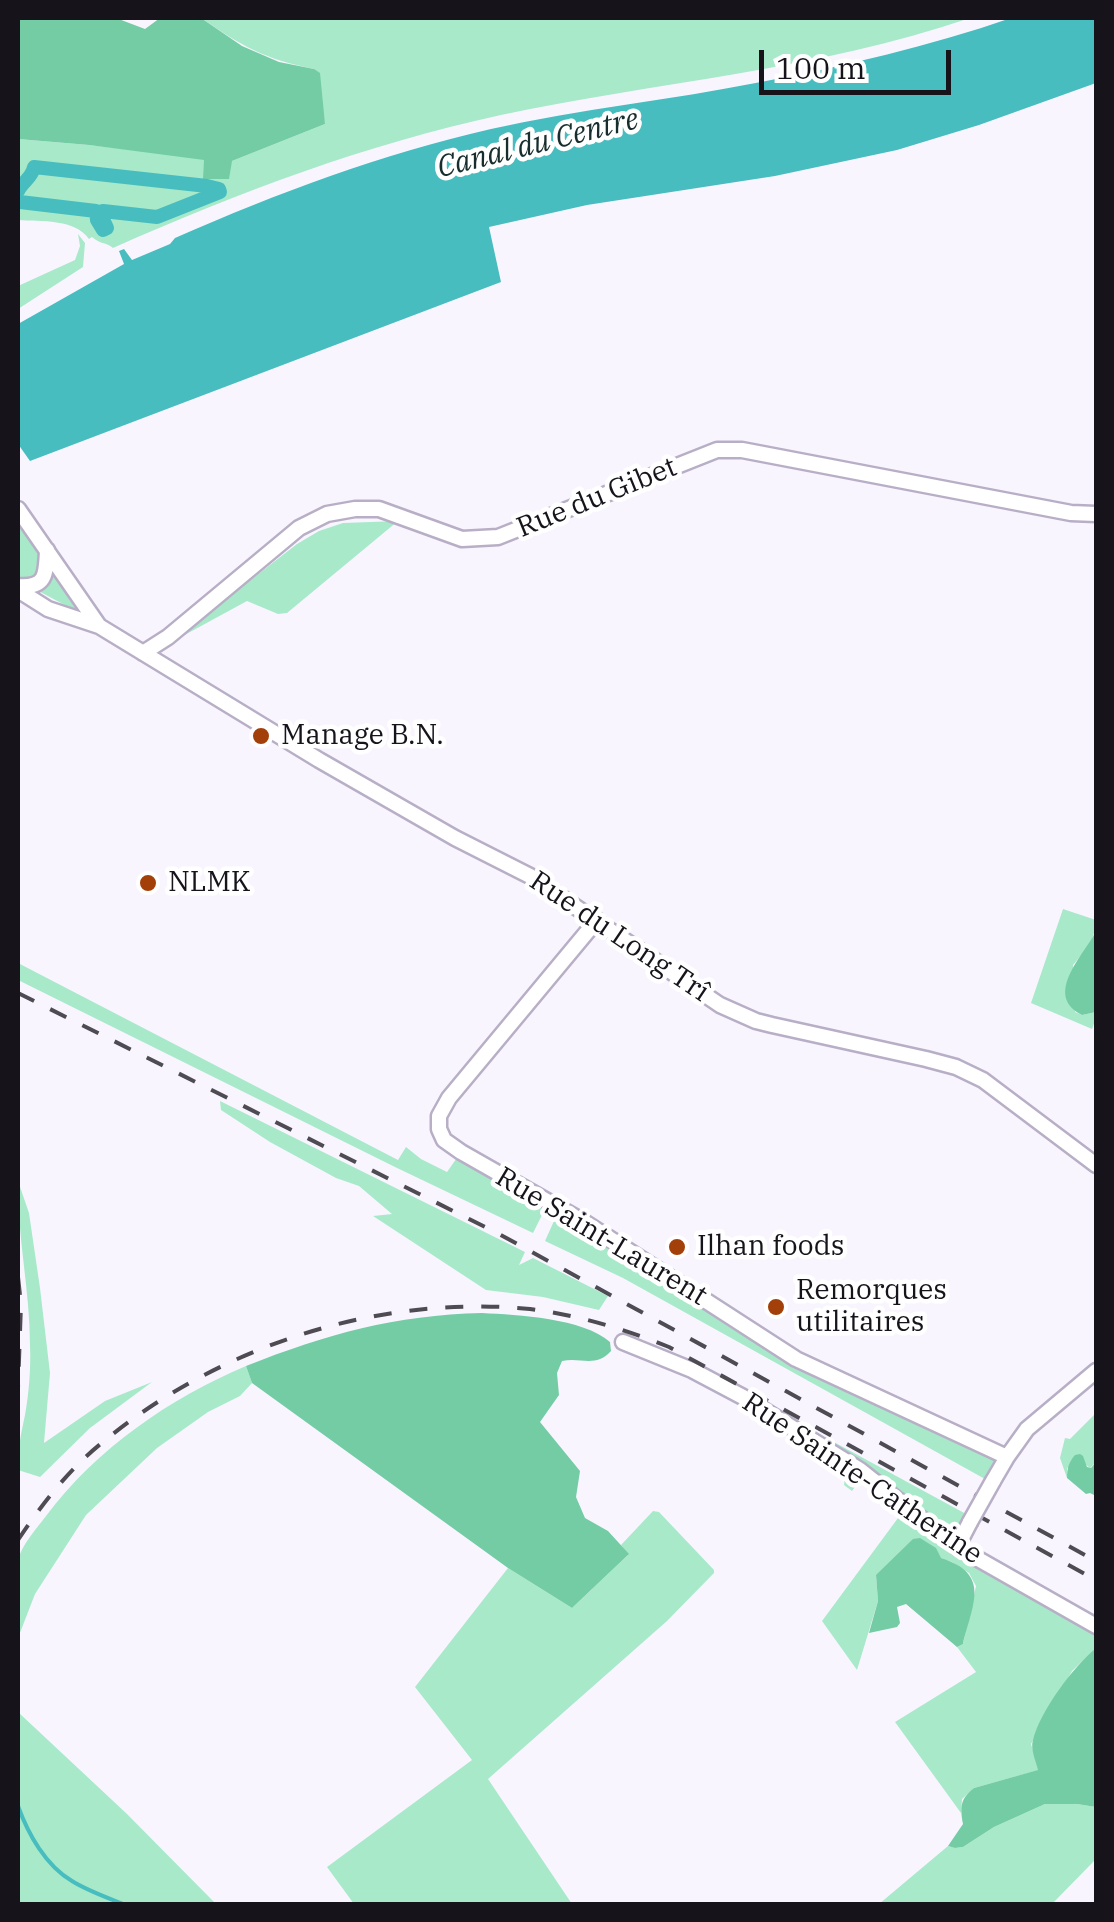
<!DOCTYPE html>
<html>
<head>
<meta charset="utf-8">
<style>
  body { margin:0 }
  #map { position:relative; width:1114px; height:1922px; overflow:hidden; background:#f9f5ff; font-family:"IBM Plex Serif",serif }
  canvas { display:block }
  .frame { position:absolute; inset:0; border:20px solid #16131b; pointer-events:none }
  .scale { position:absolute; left:759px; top:50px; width:192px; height:45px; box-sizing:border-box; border:5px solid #16131b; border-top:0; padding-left:12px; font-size:30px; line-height:35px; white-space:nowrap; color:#16131b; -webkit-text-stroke:8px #fff; paint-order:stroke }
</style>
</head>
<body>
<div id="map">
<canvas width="1114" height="1922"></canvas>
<div class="frame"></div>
<div class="scale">100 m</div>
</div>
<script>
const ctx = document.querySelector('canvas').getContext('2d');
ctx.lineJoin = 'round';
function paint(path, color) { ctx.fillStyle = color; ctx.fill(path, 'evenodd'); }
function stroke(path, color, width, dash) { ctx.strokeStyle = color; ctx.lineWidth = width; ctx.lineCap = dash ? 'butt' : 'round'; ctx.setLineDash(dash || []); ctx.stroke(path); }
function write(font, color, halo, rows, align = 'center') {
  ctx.font = font + ' "IBM Plex Serif",serif'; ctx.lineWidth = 9; ctx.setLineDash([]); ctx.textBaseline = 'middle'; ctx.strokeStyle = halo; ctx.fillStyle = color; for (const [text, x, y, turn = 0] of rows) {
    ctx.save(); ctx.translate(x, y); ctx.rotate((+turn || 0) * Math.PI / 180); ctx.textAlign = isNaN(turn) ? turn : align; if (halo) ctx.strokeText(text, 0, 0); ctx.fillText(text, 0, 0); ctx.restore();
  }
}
paint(new Path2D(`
  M201,18h769c-152,52 -313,64 -469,97 -134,29 -262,77 -388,133 -6,-6 -12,-3 -21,-11l-3,2c-15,-21 -48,-17 -71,-19v-81l71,6 143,16 93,-37 -11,-55c-50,-10 -72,-23 -113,-51z
  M78,234l7,9 -2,24 -65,42v-23l57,-26 5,-14z
  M18,509l29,54 32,46 -3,2 -45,-24 -13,-1z
  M398,521l-111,92 -9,1 -31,-13 -79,43 129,-100 22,-13 24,-8z
  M1063,909l33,11c0,19 -11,31 -23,45l2,47 7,3 14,-3v6l-4,11 -61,-26z
  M18,963l380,197 8,-13 15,12 26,13 14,-20 85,55 -13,26 -138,-66 -377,-187z
  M220,1101l305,151 -6,13 14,-7 75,38 -9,14 -56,-13 -57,-7 -113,-74 19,-2 -33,-28 -23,-8 -66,-36 -49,-32z
  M18,1181l11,32 11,75 10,85 -6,70 61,-42 47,-19 -62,46 -50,49 -22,-7c-1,-19 3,-36 7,-55 4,-22 6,-47 5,-70 0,-55 -13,-109 -12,-164z
  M564,1217l232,142 211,98 -22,22 -362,-201 -78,-37 9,-20z
  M246,1366l6,17 -12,13 -32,16 -51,36 -71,67 -51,79 -17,44c0,-18 -5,-70 2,-84 6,-14 17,-26 26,-38 50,-67 124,-118 200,-150z
  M764,1404l202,110 -1,8c-18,9 -35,-5 -50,-14l-4,2 185,116v22l-24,23 -41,73 8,26 -65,18 -12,11 -1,14 -66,-91 81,-50 -19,-25 6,-3 13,-58 -7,-13 -17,-11 -11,-4 -65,17 2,26 -21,69 -35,-49 76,-103 -38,-38 -8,11 -8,-6 1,-7 6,2 5,-3 -3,-5z
  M1096,1413v49l-6,6 -6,-5 -17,5v10l-7,-20 5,-20 5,1z
  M653,1511l6,1 55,58v3l-47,48 -179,158 84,125h-218l-27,-37 145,-107 -57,-73 93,-119 64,40 56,-53 -7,-10z
  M18,1712l109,102 89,90h-198z
  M1045,1804h32l19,3v52l-44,45h-173l69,-58 7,2 8,-1 31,-20z`), '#a8e9ca');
paint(new Path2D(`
  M18,18h98l29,11 15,-11h41l41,28 37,16 35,7 6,4 5,51 -93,37 -3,18h-26l1,-19 -115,-15 -71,-6z
  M1096,931v81l-14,3c-40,-20 3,-61 14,-84z
  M482,1313c36,2 101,5 128,29l1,9c-15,17 -30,6 -49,10l-5,12 2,22 -19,27 40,49 -4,26 9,21 23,13 21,23 -57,54 -64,-40 -256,-185 -6,-17c81,-32 149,-51 236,-53z
  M1080,1454l3,2 4,11 4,1 5,-6v34l-6,-3 -4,1 -19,-16c0,-10 2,-16 8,-23z
  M920,1538l16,10 5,10c51,16 31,47 22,86l-6,3 -51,-43 -9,3 3,16 -3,4 -28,6 9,-32 -2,-26 37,-36z
  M1096,1648v159l-19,-3h-32l-51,23 -31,20 -8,1 -7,-2 15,-22c-3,-17 -3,-25 11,-36l64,-18c-2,-9 -8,-21 -5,-30 7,-29 41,-74 63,-92z`), '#74cca5');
paint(new Path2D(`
  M1011,18h85v65l-117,42 -82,25 -122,26 -188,29 -98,22 12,55 -471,179 -12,-17v-120l106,-60 -5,-13 5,-2 8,11 38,-16 5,-6c105,-46 204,-83 316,-109 89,-20 180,-29 270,-47 84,-16 169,-36 250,-64z`), '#48bdbf');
stroke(new Path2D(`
  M18,1806c10,28 28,60 54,75 16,10 34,16 51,23`), '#48bdbf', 4);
stroke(new Path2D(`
  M18,191c5,-10 14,-13 16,-24l173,19 12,3 1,3 -63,25 -54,-6 -2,4 6,13 -4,2 -6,-10 -1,-9 -76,-9 -2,-2`), '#48bdbf', 14);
const street = new Path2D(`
  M18,509l81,117
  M18,586c28,2 28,-11 29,-36
  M18,590l30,19 51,17 220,134 136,78 75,38 190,129 36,16 16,4 154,34 30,8 27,13 113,85
  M143,653l25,-16 131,-109 28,-14 28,-5h24l83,30 36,-2 219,-87h25l329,63 25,1
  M597,920l-148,178 -10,18v13l5,11 17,12 123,70 212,137 211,98
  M623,1342l69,28 51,27 117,73 97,77 139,79
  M993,1481l14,-24 20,-28 69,-58
  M957,1547l13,-25`);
stroke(street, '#b8afc6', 19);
stroke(street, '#fff', 14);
stroke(new Path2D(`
  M18,993l481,241 597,327
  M18,1277l3,27 -3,84
  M18,1540c24,-36 51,-71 85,-98 116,-96 276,-148 427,-133 48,6 94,20 139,38l427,233`), '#4e4b53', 4, [18, 18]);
const streetBridge = new Path2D(`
  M970,1522l23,-41`);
stroke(streetBridge, '#b8afc6', 19, []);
stroke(streetBridge, '#fff', 14);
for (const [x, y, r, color] of [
  [261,736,10,"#a33f08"],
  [148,883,10,"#a33f08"],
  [677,1247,10,"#a33f08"],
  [776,1307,10,"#a33f08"]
]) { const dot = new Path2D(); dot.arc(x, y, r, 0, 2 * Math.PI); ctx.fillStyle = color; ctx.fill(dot); stroke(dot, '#fff', 4); }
write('28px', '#16131b', '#fff', [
  ["Rue du Gibet",597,498,-22],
  ["Rue du Long Trî",619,937,34],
  ["Rue Saint-Laurent",601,1237,31],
  ["Rue Sainte-Catherine",862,1479,34]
]);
write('28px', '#16131b', '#fff', [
  ["Manage B.N.",281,736],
  ["NLMK",168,883],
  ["Ilhan foods",697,1247],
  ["Remorques",796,1291],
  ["utilitaires",796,1323]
], 'left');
write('italic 30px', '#182d2d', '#fff', [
  ["Canal du Centre",538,144,-14]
]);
</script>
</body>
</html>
